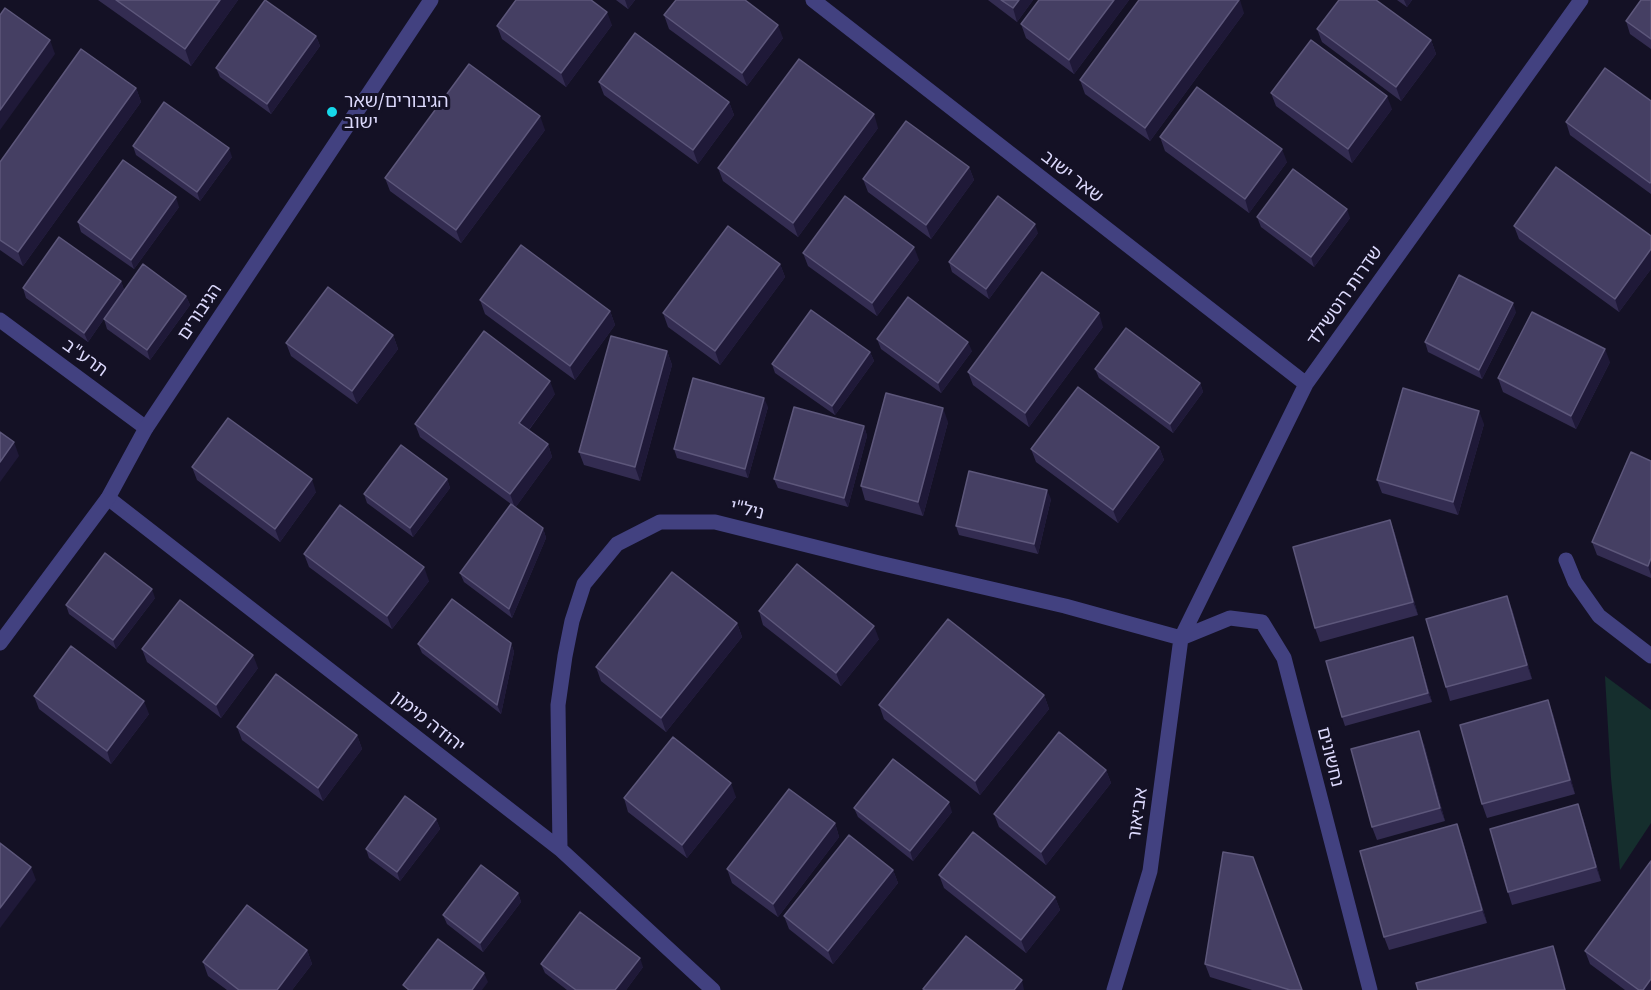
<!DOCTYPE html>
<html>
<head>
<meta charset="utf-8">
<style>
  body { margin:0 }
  canvas { display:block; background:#141125 }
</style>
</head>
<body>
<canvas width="1651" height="990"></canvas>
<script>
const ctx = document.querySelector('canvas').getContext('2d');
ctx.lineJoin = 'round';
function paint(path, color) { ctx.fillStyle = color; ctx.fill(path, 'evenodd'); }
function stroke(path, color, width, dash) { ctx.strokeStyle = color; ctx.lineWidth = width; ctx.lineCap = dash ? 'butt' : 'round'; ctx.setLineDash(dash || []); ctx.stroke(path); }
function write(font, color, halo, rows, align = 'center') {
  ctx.font = font + ' "IBM Plex Sans","Noto Sans Hebrew",sans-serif'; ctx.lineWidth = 6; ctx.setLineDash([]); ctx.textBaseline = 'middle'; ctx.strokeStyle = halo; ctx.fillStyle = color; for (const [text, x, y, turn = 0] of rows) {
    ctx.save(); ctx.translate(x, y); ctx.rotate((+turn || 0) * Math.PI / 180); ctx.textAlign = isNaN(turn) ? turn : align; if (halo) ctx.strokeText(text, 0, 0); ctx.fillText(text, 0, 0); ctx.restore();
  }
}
paint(new Path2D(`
  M1605,676l46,34v113l-31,47 -9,-92z`), '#152e2d');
stroke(new Path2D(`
  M813,0l493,384
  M0,320l146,108
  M108,498l452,351 153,141
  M1566,560l9,22 24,34 52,40
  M1181,638l49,-20 32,4 22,36 86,332
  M560,849l-2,-144 7,-49 7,-35 12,-37 33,-40 43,-22h55l160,40 190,44 116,32
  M1114,990l36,-119 31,-233 125,-254 275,-384`), '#424180', 15);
stroke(new Path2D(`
  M0,643l108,-145 38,-70 285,-428`), '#424180', 15);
paint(new Path2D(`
  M98,0h140l-47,66z
  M616,0h19l-7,9z
  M988,0h45l-16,22z
  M1039,0h90l-55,74 -48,-36 -5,-14z
  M1397,0h15l-5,7z
  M1651,0v49l-21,-15 -4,-13z
  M1244,13l-94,128 -65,-47 -5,-14z
  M664,15l119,23 -36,48 -78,-57z
  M612,25l-46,62 -64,-48 -5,-13z
  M1317,29l114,11 5,14 -35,47 -79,-59z
  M316,36l4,10 -49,68 -51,-37 -4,-9z
  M599,82l130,20 5,13 -36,49 -94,-69z
  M136,88l5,14 -118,164 -23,-16v-88z
  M1271,93l121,16 -40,54 -76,-57z
  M1651,101v93l-81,-59 -4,-13z
  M878,128l-80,109 -75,-56 -5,-13z
  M545,130l-84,113 -71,-52 -5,-13z
  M1160,137l127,25 -38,51 -84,-62z
  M133,146l99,11 -32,44 -64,-46z
  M969,167l5,13 -43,59 -63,-47 -5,-13z
  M179,207l-45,62 -53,-37 -3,-10z
  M1257,217l93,1 -36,49 -53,-40z
  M1514,226l137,10v33l-32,43 -100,-73z
  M1038,233l-49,66 -37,-27 -3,-10z
  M803,253l116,7 -42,56 -69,-50z
  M780,264l5,13 -65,88 -52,-38 -5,-14z
  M121,281l3,9 -36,52 -62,-44 -3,-10z
  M186,296l4,9 -40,55 -43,-31 -3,-10z
  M480,300l130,11 5,14 -40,55 -90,-66z
  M1516,312l-34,67 -54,-27 -3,-10z
  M1103,327l-74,100 -56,-42 -5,-13z
  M393,335l5,14 -41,55 -66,-48 -5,-13z
  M877,339l95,12 -31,42 -60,-44z
  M667,351l5,14 -32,116 -56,-16 -5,-13z
  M870,352l4,9 -39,54 -60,-42 -3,-9z
  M1610,362l-34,67 -73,-37 -5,-14z
  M1095,369l105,14 3,9 -30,41 -74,-55z
  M555,394l-26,36 19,14 4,13 -37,51 28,20 3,10 -34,80 -48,-36 -4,-9 51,-69 -91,-67 -5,-13z
  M768,407l-20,71 -71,-20 -3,-9z
  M948,422l-25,94 -58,-16 -4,-14z
  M1484,424l-26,91 -76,-22 -5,-13z
  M864,426l3,10 -19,71 -70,-19 -4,-9z
  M1159,447l5,13 -46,63 -82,-61 -5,-13z
  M1651,461v117l-54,-23 -5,-13z
  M192,467l124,25 -36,50 -83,-62z
  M447,479l3,9 -37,49 -46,-34 -3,-9z
  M1051,499l-13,55 -79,-19 -3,-9z
  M1390,520l5,14 23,81 -98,27 -5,-14z
  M304,554l125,27 -37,48 -83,-62z
  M155,598l-39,51 -47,-35 -3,-9z
  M1512,609l20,70 -82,22 -4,-14z
  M759,611l120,28 -38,47 -78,-61z
  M737,623l5,14 -76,95 -65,-51 -5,-14z
  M511,643l3,9 -13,62 -79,-61 -4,-9z
  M1416,647l16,55 -87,24 -3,-9z
  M142,649l116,19 -37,50 -74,-56z
  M1044,695l5,14 -69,86 -96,-76 -5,-14z
  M34,696l115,18 -38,50 -72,-55z
  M1553,714l22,80 -88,24 -5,-14z
  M237,727l120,8 5,14 -39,52 -81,-61z
  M1424,744l21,77 -68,19 -5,-13z
  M1106,770l5,13 -65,82 -47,-38 -5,-13z
  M736,797l-49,61 -59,-46 -4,-14z
  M854,808l98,4 -39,49 -55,-44z
  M1583,818l18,63 -89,24 -4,-13z
  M436,819l4,10 -40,52 -31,-23 -3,-9z
  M835,823l4,14 -61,80 -46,-34 -5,-14z
  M1462,838l25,85 -98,27 -5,-13z
  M893,870l5,13 -65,81 -44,-35 -5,-13z
  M939,875l116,22 5,13 -34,43 -82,-65z
  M518,893l3,9 -38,50 -36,-28 -4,-9z
  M307,950l5,14 -20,26h-65l-19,-14 -5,-14z
  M1585,951l66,39h-26l-35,-26z
  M541,964l102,3 -17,23h-59l-22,-17z
  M1205,964l97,26h-50l-42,-13z`), '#332c51');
paint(new Path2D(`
  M220,0h18l-47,66 -6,-17z
  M625,0h10l-7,9z
  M1019,0h14l-16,22 -4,-14z
  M1114,0h15l-55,74 -5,-14z
  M1240,0l4,13 -94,128 -5,-13z
  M1404,0h8l-5,7z
  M607,12l5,13 -46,62 -5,-14z
  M778,25l5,13 -36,48 -5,-13z
  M316,36l4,10 -49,68 -4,-10z
  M50,40l5,14 -55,76v-20z
  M1431,40l5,14 -35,47 -5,-14z
  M136,88l5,14 -118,164 -5,-14z
  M1387,96l5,13 -40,54 -4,-14z
  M729,102l5,13 -36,49 -5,-14z
  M874,114l4,14 -80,109 -5,-14z
  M540,116l5,14 -84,113 -5,-13z
  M229,148l3,9 -32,44 -3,-9z
  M1282,149l5,13 -38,51 -4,-14z
  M969,167l5,13 -43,59 -5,-14z
  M176,197l3,10 -45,62 -3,-9z
  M1347,209l3,9 -36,49 -3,-10z
  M1035,224l3,9 -49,66 -3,-10z
  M914,247l5,13 -42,56 -5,-13z
  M1651,249v20l-32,43 -4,-13z
  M780,264l5,13 -65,88 -5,-14z
  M121,281l3,9 -36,52 -4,-9z
  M186,296l4,9 -40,55 -3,-10z
  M1513,303l3,9 -34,67 -3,-9z
  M610,311l5,14 -40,55 -5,-14z
  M1099,313l4,14 -74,100 -4,-14z
  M393,335l5,14 -41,55 -5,-13z
  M968,342l4,9 -31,42 -3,-10z
  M1605,349l5,13 -34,67 -5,-13z
  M667,351l5,14 -32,116 -5,-14z
  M870,352l4,9 -39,54 -3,-9z
  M550,381l5,13 -31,42 -5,-13z
  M1200,383l3,9 -30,41 -3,-9z
  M764,398l4,9 -20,71 -3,-9z
  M943,408l5,14 -25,94 -5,-14z
  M1479,411l5,13 -26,91 -5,-13z
  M864,426l3,10 -19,71 -4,-9z
  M14,442l5,14 -19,26v-20z
  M548,444l4,13 -37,51 -5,-14z
  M1159,447l5,13 -46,63 -5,-13z
  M312,479l4,13 -36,50 -5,-13z
  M447,479l3,9 -37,49 -3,-9z
  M1047,490l4,9 -13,55 -4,-10z
  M1390,520l5,14 23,81 -5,-13z
  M543,528l3,10 -34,80 -3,-9z
  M1651,558v17l-3,-9z
  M424,567l5,14 -37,48 -5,-13z
  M152,589l3,9 -39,51 -3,-9z
  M1507,596l5,13 20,70 -5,-14z
  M737,623l5,14 -76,95 -5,-14z
  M874,626l5,13 -38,47 -5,-13z
  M1413,637l3,10 16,55 -4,-9z
  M511,643l3,9 -13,62 -4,-9z
  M253,655l5,13 -37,50 -5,-13z
  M1044,695l5,14 -69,86 -5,-14z
  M1548,700l5,14 22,80 -5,-14z
  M144,701l5,13 -38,50 -4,-13z
  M1419,731l5,13 21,77 -5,-13z
  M357,735l5,14 -39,52 -5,-13z
  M1106,770l5,13 -65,82 -5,-13z
  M731,783l5,14 -49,61 -5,-13z
  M949,802l3,10 -39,49 -3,-10z
  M1578,804l5,14 18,63 -5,-14z
  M436,819l4,10 -40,52 -3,-9z
  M835,823l4,14 -61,80 -5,-13z
  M1457,824l5,14 25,85 -5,-13z
  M31,867l5,13 -36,48v-20z
  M893,870l5,13 -65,81 -5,-13z
  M518,893l3,9 -38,50 -3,-9z
  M1055,897l5,13 -34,43 -5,-13z
  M1553,946l5,13 8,31h-1z
  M307,950l5,14 -20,26h-15z
  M640,958l3,9 -17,23h-11z
  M484,973l4,9 -6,8h-10z
  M1651,979v11h-8z
  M1022,980l2,10h-10z`), '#1f1938');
const building = new Path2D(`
  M116,0h104l-35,49z
  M265,0l51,36 -49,68 -51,-36z
  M516,0h75l16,12 -46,61 -64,-47z
  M676,0h69l33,25 -36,48 -78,-58z
  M1001,0h18l-6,8z
  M1039,0h75l-45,60 -48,-36z
  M1139,0h100l-94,128 -65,-48z
  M1339,0h37l55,40 -35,47 -79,-58z
  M1641,0h10v39l-25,-18z
  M5,8l45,32 -50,70v-95z
  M635,33l94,69 -36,48 -94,-68z
  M1311,40l76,56 -39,53 -77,-56z
  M81,49l55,39 -118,164 -18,-12v-78z
  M799,59l75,55 -81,109 -75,-55z
  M469,64l71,52 -84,114 -71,-52z
  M1605,68l46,33v81l-1,1 -84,-61z
  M1197,87l85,62 -37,50 -85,-62z
  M164,102l65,46 -32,44 -64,-46z
  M906,121l63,46 -43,58 -63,-46z
  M123,160l53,37 -45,63 -53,-38z
  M1556,167l95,69v13l-36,50 -101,-73z
  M1293,169l54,40 -36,48 -54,-40z
  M845,196l69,51 -42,56 -69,-50z
  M998,196l37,28 -49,65 -37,-27z
  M728,226l52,38 -65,87 -52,-38z
  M59,237l62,44 -37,52 -61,-45z
  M521,245l89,66 -40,55 -90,-66z
  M143,264l43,32 -39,54 -43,-31z
  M1042,272l57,41 -74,100 -57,-41z
  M1459,275l54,28 -34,67 -54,-28z
  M328,287l65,48 -41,56 -66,-48z
  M908,297l60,45 -30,41 -61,-44z
  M811,310l59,42 -38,54 -60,-42z
  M1532,312l73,37 -34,67 -73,-38z
  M1126,328l74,55 -30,41 -75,-55z
  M484,331l66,50 -31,42 29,21 -38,50 -95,-70z
  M611,336l56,15 -32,116 -56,-15z
  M693,378l71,20 -19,71 -71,-20z
  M1078,387l81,60 -46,63 -82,-61z
  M1403,388l76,23 -26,91 -76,-22z
  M886,393l57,15 -25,94 -57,-16z
  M794,407l70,19 -20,72 -70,-19z
  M228,418l84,61 -37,50 -83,-62z
  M0,432l14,10 -14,20z
  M401,445l46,34 -37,49 -46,-34z
  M1631,452l20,9v97l-3,8 -56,-24z
  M969,471l78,19 -13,54 -78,-18z
  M511,504l32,24 -34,81 -49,-36z
  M340,505l84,62 -37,49 -83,-62z
  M1390,520l23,82 -98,26 -22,-81z
  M105,553l47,36 -39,51 -47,-35z
  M797,564l77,62 -38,47 -77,-62z
  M672,572l65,51 -76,95 -65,-51z
  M1507,596l20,69 -81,22 -20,-68z
  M452,599l59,44 -14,62 -79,-61z
  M180,600l73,55 -37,50 -74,-56z
  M948,619l96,76 -69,86 -96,-76z
  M1413,637l15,56 -86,24 -16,-56z
  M71,646l73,55 -37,50 -73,-55z
  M276,674l81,61 -39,53 -81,-61z
  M1548,700l22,80 -88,24 -22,-79z
  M1419,731l21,77 -68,19 -21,-78z
  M1059,732l47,38 -65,82 -47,-38z
  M673,737l58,46 -49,62 -58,-47z
  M893,759l56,43 -39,49 -56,-43z
  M789,789l46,34 -62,81 -46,-35z
  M405,796l31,23 -39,53 -31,-23z
  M1578,804l18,63 -88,25 -18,-63z
  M1457,824l25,86 -98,27 -24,-86z
  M973,832l82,65 -34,43 -82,-65z
  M849,835l44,35 -65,81 -44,-35z
  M0,843l31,24 -31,41z
  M1223,852l30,5 49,133h-12l-85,-26z
  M1651,861v118l-8,11h-4l-54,-39z
  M481,865l37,28 -38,50 -37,-28z
  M247,905l60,45 -30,40h-38l-36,-28z
  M580,912l60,46 -25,32h-39l-35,-26z
  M966,936l56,44 -8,10h-89l-2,-1z
  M438,939l46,34 -12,17h-63l-6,-5z
  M1553,946l12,44h-147l-2,-7z`);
paint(building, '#453f63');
stroke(building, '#5d577b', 1.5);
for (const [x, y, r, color] of [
  [332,112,6,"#16d8ea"]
]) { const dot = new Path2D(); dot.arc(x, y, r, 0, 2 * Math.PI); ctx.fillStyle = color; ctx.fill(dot); stroke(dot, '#141125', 2); }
write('18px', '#dcd9fc', '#141125', [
  ["הגיבורים/שאר",344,102],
  ["ישוב",344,123]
], 'left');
write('18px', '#dcd9fc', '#141125', [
  ["שאר ישוב",1072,177,38],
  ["שדרות רוטשילד",1345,296,-55],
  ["הגיבורים",200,312,-56],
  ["תרע\"ב",85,358,36],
  ["ניל\"י",747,510,14],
  ["יהודה מימון",428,722,38],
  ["נחשונים",1330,757,76],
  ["אביאור",1138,814,-82]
]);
</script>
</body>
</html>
